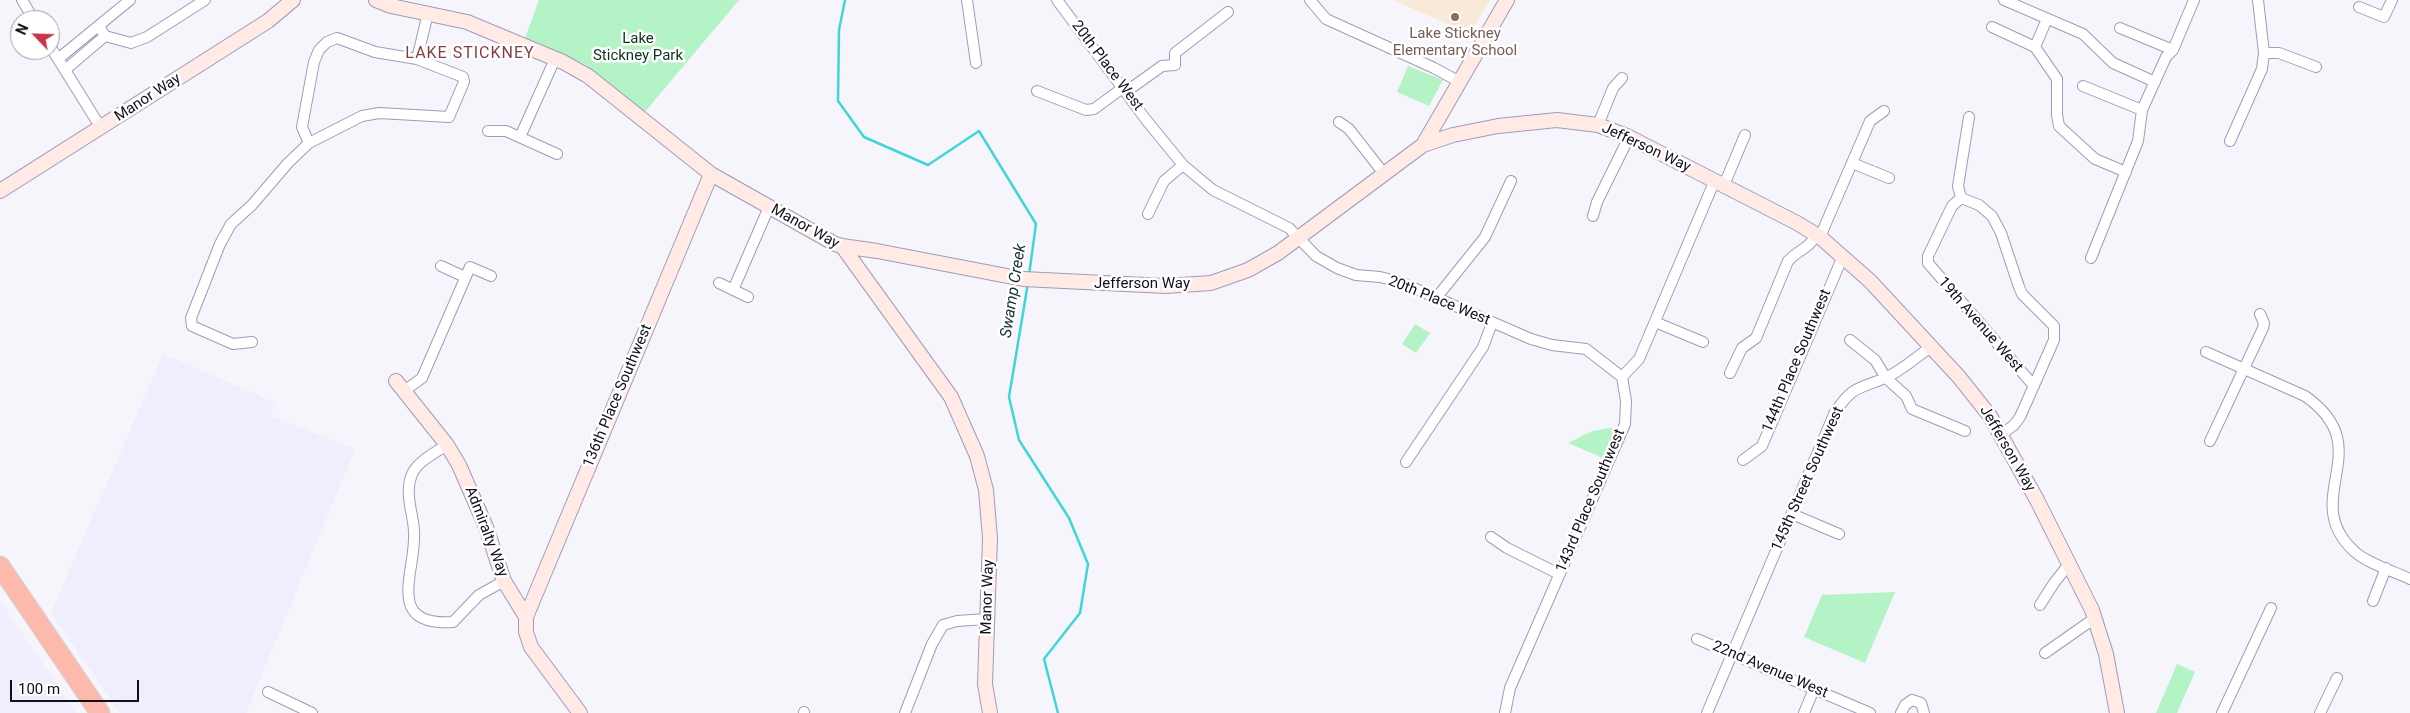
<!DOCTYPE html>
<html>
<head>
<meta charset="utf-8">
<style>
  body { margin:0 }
  #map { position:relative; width:2410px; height:713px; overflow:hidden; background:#f6f5fc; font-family:Roboto,sans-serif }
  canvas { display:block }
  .north { position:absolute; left:10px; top:10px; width:50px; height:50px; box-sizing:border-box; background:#fff; border:1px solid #a09fa3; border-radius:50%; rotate:294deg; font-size:14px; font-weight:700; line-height:20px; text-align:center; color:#110f1a }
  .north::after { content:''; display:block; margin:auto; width:18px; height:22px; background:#c53549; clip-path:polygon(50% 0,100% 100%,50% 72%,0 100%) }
  .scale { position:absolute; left:10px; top:680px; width:129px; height:22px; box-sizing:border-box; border:2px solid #110f1a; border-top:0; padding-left:6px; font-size:15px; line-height:18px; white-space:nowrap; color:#110f1a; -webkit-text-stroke:4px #fff; paint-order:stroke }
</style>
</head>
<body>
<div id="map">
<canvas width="2410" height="713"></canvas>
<div class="north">N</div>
<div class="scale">100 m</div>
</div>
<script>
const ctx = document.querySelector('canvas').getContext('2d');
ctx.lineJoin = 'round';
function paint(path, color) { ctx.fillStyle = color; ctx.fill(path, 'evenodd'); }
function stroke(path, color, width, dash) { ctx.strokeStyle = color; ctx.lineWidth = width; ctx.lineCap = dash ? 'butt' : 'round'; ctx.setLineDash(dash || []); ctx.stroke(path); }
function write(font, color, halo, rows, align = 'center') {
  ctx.font = font + ' Roboto,sans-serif'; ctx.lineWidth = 5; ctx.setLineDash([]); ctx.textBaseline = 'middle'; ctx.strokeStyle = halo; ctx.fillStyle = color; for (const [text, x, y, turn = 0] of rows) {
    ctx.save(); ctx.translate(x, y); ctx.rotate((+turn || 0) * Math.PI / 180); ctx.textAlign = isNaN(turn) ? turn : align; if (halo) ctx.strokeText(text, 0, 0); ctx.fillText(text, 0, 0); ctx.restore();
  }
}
paint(new Path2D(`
  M163,354l113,49 -5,13 84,33 -109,264h-126l-69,-100z
  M0,600l76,113h-76z`), '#f0edfd');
paint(new Path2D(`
  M1393,0h97l-20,34z`), '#f8ead7');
paint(new Path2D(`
  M539,0h200l-95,113 -58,-48 -61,-27z
  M1408,66l35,14 -14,26 -32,-14z
  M1415,324l15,9 -14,20 -14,-9z
  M1617,427l-14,31 -35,-15 24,-12z
  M1895,592l-30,71 -61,-26 18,-42z
  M2177,664l18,8 -18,41h-21z`), '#b3f3c6');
stroke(new Path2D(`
  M845,0l-6,30 -1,71 26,36 64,28 51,-34 57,93 -7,51
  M1028,283l-19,114 10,43 50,78 19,46 -8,49 -36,46 14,54`), '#3fd6d8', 2.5);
const street = new Path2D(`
  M22,0l12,20
  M967,0l9,63
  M1057,0l90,121 36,44 30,25 76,38 27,28 21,12 19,7 24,2 20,5 131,57 21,6 34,4 36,28
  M1310,0l16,19 108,49 26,14
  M2004,0l79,34 30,29 42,19
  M2359,7l25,10 8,-17
  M99,26l6,10 26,7 16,-6 58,-37
  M1992,27l43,20 22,32v36l2,11 36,33 31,13
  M2120,28l53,22
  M50,46l51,82
  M2035,47l12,-28
  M2264,53h15l37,14
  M58,59l72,-59
  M417,59l11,-46
  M65,70l40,-34
  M2083,86l59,24
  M1037,91l49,19 8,-1 30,-22
  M1127,91l35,-25 13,-1v-12l53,-41
  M1969,117l-11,69 3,12 -9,8 -24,50v7l106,123
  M1339,122l10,7 36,46
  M1598,125l15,-37 9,-10
  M488,131h18l51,23
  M520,137l35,-78
  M2230,141l32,-72 2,-16 -6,-53
  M1852,163l37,15
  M1724,185l21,-50
  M1961,198l18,7 13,11 9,17 18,54 3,7 32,32v14l-34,77 -6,8 -12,9
  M1148,214l16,-33 19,-16
  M1593,216l4,-14 32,-65
  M1820,237l50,-116 14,-10
  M2091,258l47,-117 4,-31 24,-53 7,-7 21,-50
  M441,266l24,11
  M719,283l29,14
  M733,290l36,-83
  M1437,297l48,-60 26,-56
  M1655,322l48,20
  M1850,340l25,20 11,18 20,18 6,13 53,22
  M252,342l-19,2 -41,-18 -1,-8 29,-74 11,-20 21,-19 36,-42 21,-20 53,-27 17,-3 70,4 15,-35 -1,-5 -46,-18 -42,-7 -38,-14 -10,4 -8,8 -5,12 -12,65 7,16
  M2206,352l99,44c76,53 -9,103 50,156 14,12 38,19 55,27
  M1730,373l12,-25 14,-10 32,-77c12,-13 19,-10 29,-27
  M404,391l18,-13 48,-111 21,9
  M2210,441l53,-113 1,-5 -4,-9
  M447,445c-11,7 -30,17 -35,29 -8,20 1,38 2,57 3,39 -31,96 39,91l26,-27 25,-14
  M1743,460l19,-14 81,-190
  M1406,462l77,-115 9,-24
  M1792,514l47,20
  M1491,537l16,11 52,26
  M2373,601l13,-33
  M2040,605l14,-22 15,-19
  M1697,639l173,74
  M2045,653l50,-35
  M268,692l44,21
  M804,713v-1
  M905,713l27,-69 11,-19 14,-4 30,-2
  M1505,713l5,-25 115,-264 1,-23 -4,-24 17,-18 76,-179
  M1707,713l128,-301c19,-27 22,-22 50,-34 16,-7 31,-21 46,-31
  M1804,713l10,-24
  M1901,713l4,-8 7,-5 9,3 3,10
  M2222,713l49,-105
  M2320,713l17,-35`);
const secondary = new Path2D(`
  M376,0l15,6 76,16 96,40 25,14 123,98 124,70 7,2 109,151 26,59 9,34 4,48 -5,146 5,29
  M1423,145l84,-145
  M0,191l268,-170 25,-21
  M842,246l35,5 146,28 143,7 45,-3 37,-13 30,-17 145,-108 30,-10 45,-9 59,-6 41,5 29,11 170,87 23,14 50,44 89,96 31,39 47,84 55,110 14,44 11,59
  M396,381l51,64 12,20 27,62 18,54 22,36v15l5,15 49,66
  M526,617l185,-443`);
const highway = new Path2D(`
  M0,566l100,147`);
stroke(street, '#a19bb9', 12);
stroke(secondary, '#a19bb9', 16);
stroke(highway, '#d4d4d6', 21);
stroke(street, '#fff', 10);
stroke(secondary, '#ffeae6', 14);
stroke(highway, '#feb9ad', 19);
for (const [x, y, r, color] of [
  [1455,17,5,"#8d6e63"]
]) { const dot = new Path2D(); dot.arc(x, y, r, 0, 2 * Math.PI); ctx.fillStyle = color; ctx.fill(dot); stroke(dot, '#fff', 2); }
write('15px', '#785e54', '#fff', [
  ["Lake Stickney",1455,34],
  ["Elementary School",1455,51]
]);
write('15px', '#0d341c', '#fff', [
  ["Lake",638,39],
  ["Stickney Park",638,56]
]);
write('15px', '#110f1a', '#fff', [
  ["20th Place West",1107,66,53],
  ["Manor Way",148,98,-33],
  ["Jefferson Way",1646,148,25],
  ["Manor Way",805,227,29],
  ["Jefferson Way",1142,284],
  ["20th Place West",1439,301,22],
  ["19th Avenue West",1980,325,49],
  ["144th Place Southwest",1797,361,-67],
  ["136th Place Southwest",618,396,-67],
  ["Jefferson Way",2007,449,60],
  ["145th Street Southwest",1808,479,-66],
  ["143rd Place Southwest",1591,501,-67],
  ["Admiralty Way",486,532,69],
  ["Manor Way",988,597,-88],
  ["22nd Avenue West",1770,670,23]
]);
ctx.letterSpacing = '1px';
write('16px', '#853d41', '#fff', [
  ["LAKE STICKNEY",470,54]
]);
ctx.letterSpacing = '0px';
write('italic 16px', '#183030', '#fff', [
  ["Swamp Creek",1014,291,-81]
]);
</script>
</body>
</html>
